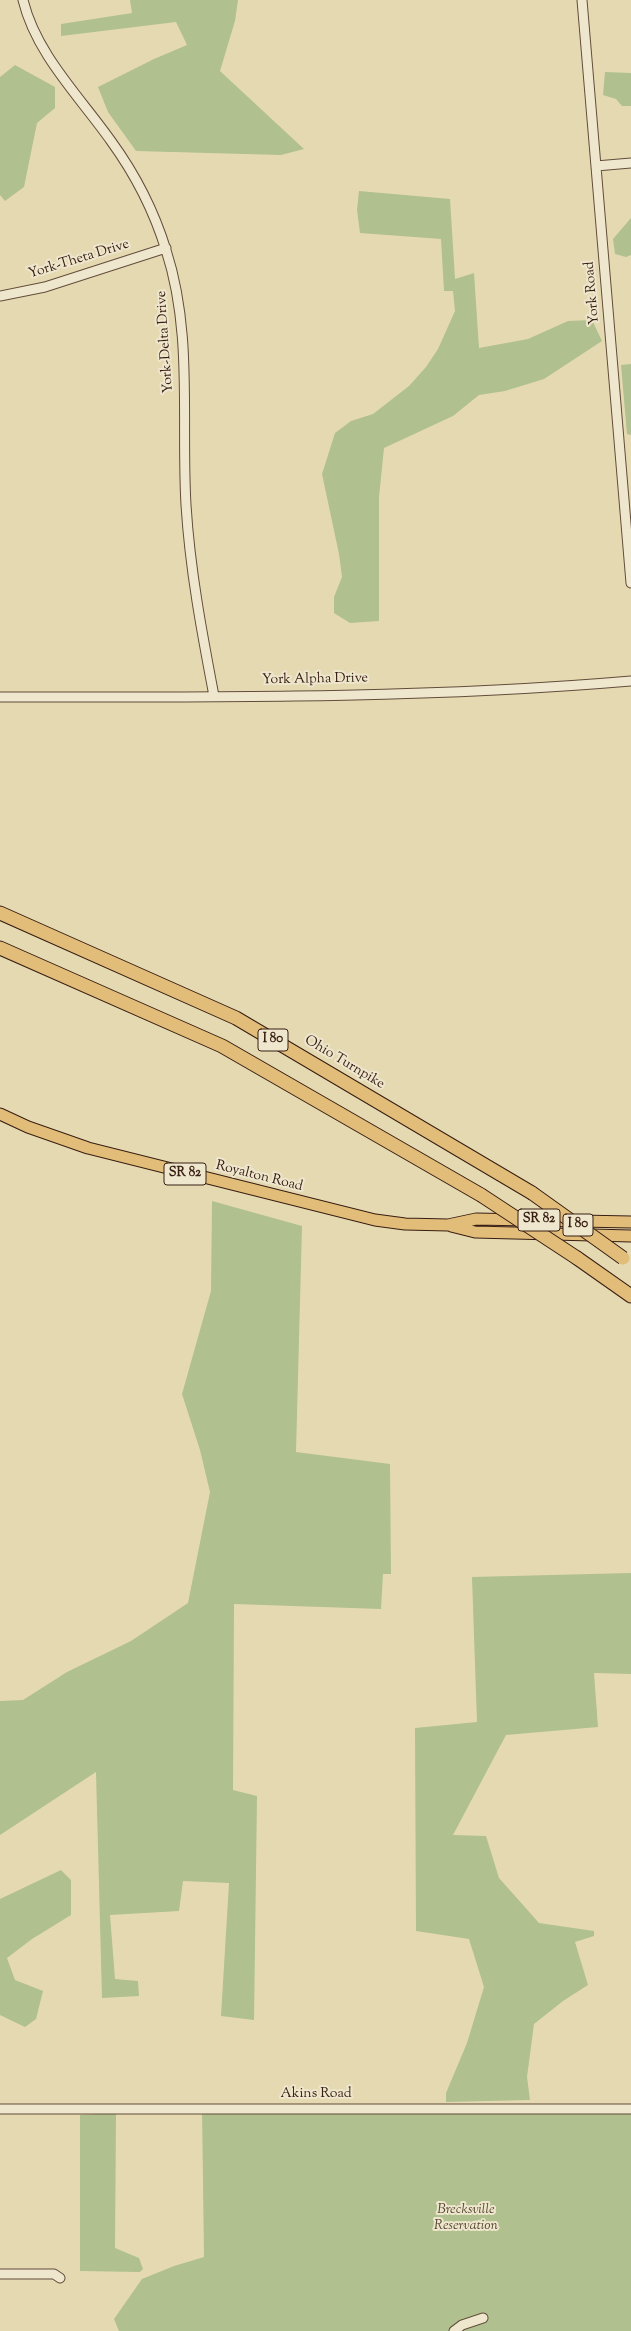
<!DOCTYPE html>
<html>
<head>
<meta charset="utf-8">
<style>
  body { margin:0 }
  canvas { display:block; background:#e5d9b2 }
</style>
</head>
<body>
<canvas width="631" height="2331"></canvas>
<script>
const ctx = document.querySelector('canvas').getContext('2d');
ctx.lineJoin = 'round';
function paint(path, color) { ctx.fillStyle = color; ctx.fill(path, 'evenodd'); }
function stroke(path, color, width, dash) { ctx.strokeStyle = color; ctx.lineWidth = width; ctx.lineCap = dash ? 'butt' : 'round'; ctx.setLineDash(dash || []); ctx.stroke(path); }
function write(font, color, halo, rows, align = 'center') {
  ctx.font = font + ' "Sorts Mill Goudy",serif'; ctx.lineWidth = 4; ctx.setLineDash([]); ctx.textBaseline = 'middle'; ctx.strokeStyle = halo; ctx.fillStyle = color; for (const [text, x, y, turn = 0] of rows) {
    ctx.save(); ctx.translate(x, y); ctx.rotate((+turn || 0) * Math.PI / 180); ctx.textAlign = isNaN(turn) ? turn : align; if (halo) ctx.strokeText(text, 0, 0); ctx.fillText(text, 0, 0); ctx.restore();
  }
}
paint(new Path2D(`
  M130,0h108l-3,21 -15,50 84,78 -23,6 -145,-4 -28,-39 -10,-25 56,-28 33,-14 -11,-23 -115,14v-12l71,-11z
  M15,65l40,22v21l-18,15 -13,64 -19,14 -5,-6v-118z
  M605,72l26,1v33h-9l-6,-7 -13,-4z
  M359,191l91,8 5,80 19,-6 5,75 49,-9 40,-18 24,-1 10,21 -58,38 -39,12 -26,4 -26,21 -69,32 -5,49v124l-29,2 -16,-10v-16l8,-20 -3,-23 -17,-80 13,-41 16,-12 22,-7 36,-28 17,-19 12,-18 17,-38 -2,-20h-9l-3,-52 -81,-6 -3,-23z
  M631,218v37l-5,2 -11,-3 -2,-15z
  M631,364v71l-4,-1 -6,-69z
  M212,1201l90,25 -6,226 94,12 1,110h-8l-2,35 -147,-5 -1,186 24,6 -3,224 -33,-4 8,-133 -46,-2 -4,30 -69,4 5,64 23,2 1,15 -37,2 -6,-226 -96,63v-134l23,-1 44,-28 64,-31 57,-38 22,-111 -10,-42 -18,-56 29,-103z
  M631,1573v101l-37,-1 4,54 -92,8 -53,100 33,1 13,42 40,45 55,8v5l-19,6 13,43 -25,16 -29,23 -7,53 3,23 -84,2v-9l21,-50 17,-56 -15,-48 -53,-8 -1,-203 62,-6 -5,-145z
  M61,1870l10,10v35l-39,24 -25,19 8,22 28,11 -7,28 -11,8 -25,-12v-116z
  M631,2107v224h-512l-5,-12 28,-40 32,-13 30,-9 -2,-149z
  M116,2113l-1,135 24,10 4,11 -3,3 -60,-1v-156z`), '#b0c08f');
const minor = new Path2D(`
  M23,0c13,54 57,97 88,141 24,33 43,70 55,109 27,83 15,169 20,255 4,65 16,128 28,191
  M582,0l49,583
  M596,166l35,-3
  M0,296l45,-9 121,-39
  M0,697c210,0 422,2 631,-16
  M0,2109h631
  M0,2274h54l6,4
  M454,2331l8,-6 21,-7`);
const major = new Path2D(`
  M0,1114l28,13 60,21 287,72 30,4 43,1 28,-6 155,3
  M451,1226l24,6 156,4`);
const highway = new Path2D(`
  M0,913l236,105 296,175
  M0,948l222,98 259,149
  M577,1258l54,38`);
stroke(minor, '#624d3a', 11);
stroke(major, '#371e12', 13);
stroke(highway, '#371e12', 15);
stroke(minor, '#eee6cd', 9);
stroke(major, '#e2bc79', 11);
stroke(highway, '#e2bc79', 13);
const highwayBridge = new Path2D(`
  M532,1193l91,65
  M481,1195l96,63`);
stroke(highwayBridge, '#371e12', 15, []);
stroke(highwayBridge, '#e2bc79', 13);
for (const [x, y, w] of [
  [273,1040,30],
  [185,1174,42],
  [539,1220,42],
  [578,1225,30]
]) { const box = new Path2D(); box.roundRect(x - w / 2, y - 11, w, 22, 3); ctx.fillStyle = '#eee6cd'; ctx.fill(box); stroke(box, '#371e12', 1); }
write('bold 13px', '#371e12', null, [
  ["I 80",273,1040],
  ["SR 82",185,1174],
  ["SR 82",539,1220],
  ["I 80",578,1225]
]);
write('14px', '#371e12', '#eee6cd', [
  ["York-Theta Drive",79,260,-17],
  ["York Road",593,293,-95],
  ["York-Delta Drive",166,342,-94],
  ["York Alpha Drive",315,680,-1],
  ["Ohio Turnpike",344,1063,31],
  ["Royalton Road",259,1177,14],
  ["Akins Road",316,2095]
]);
write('italic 14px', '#554631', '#eee6cd', [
  ["Brecksville",466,2211],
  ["Reservation",466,2227]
]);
</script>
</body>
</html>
